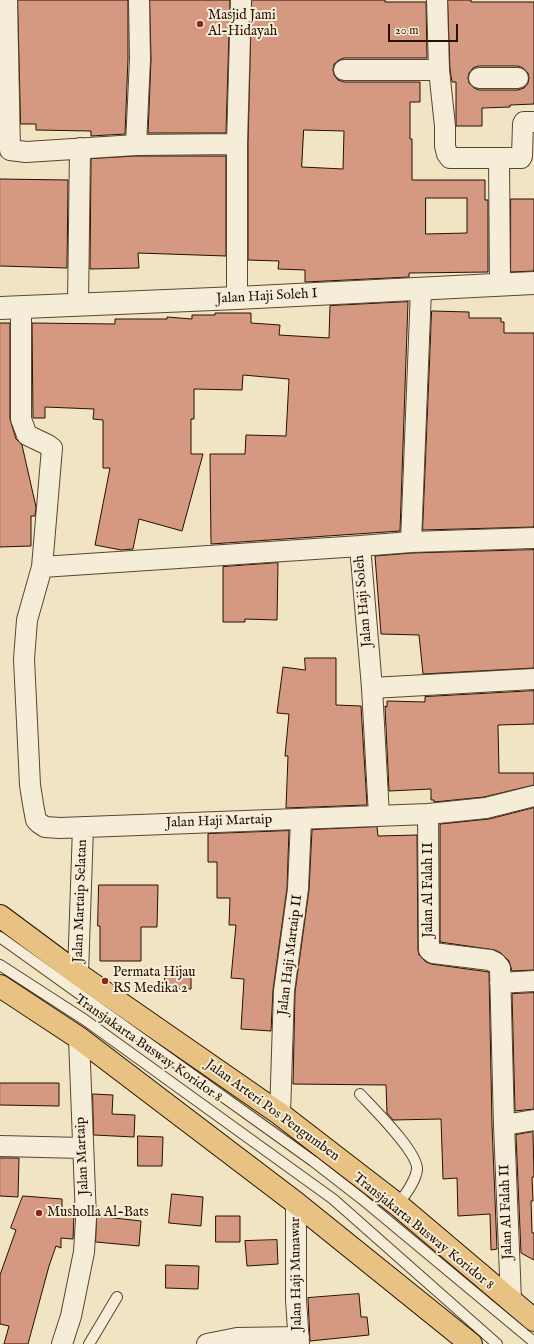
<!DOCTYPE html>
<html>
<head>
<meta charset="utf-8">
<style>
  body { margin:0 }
  #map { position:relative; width:534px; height:1344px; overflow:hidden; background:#f0e4c3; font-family:"IM FELL English",serif }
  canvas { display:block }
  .scale { position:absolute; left:388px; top:24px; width:70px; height:18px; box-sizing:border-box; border:2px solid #271100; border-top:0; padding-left:5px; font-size:12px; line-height:14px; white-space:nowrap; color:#271100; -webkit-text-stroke:3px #f5edd8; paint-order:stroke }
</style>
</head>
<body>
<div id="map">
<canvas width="534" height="1344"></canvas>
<div class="scale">20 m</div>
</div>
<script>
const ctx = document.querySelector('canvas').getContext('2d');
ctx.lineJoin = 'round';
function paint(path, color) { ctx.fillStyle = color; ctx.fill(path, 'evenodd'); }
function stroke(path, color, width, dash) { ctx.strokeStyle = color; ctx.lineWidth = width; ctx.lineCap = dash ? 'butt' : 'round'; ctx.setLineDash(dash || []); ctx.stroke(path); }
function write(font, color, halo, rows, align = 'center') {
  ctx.font = font + ' "IM FELL English",serif'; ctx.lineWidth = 4; ctx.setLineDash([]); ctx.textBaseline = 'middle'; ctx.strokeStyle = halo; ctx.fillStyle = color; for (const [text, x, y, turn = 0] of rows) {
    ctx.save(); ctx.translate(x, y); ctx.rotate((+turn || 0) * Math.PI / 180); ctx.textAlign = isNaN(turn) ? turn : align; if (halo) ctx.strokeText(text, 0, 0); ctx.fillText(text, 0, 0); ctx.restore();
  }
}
const building = new Path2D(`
  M18,0h110v59l-3,75 -34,2v-5l-55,-1v-6h-15z
  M150,0h80l-4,133h-78l3,-73z
  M252,0h133v2h41l1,56h-83l-5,2 -5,4 -1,6 1,5 4,5 6,2h76v20h-10v37h2v41h73v20h3v72l-79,1v4l-104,5v-12l-27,-1 1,-8 -31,-1v-116zM304,130l40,1 -1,38 -41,-2zM426,198h41v35l-41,1z
  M448,0h23v2h63v102l-24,1v2l-28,1v18h-26v-44h-4l-2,-13zM479,66h39l5,2 5,5 1,5 -1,5 -4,5 -6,2h-39l-5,-2 -5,-5 -1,-5 1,-5 4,-5z
  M136,156h90v100l-88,-3 1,15 -49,1 1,-110z
  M0,179l68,1 -1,88 -67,-2z
  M511,199h23v72l-23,1z
  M408,302l-8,229 -189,13 -1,-90h35l1,-19 40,1 3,-57 -46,-4 -1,15 -48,-1v30h-3v35h12l-21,77 -43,-12 -6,30 -12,1 -26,-5 15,-77h-7v-48l-10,-1 1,-10 -49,-2v11h-12l-1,-95 83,1v-5h52v-2l25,2v-4h23v-2h36v10l29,2 -1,10 50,3 1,-32z
  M432,311l37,1v6h32v4h3v11h30v194l-111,3z
  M0,323h10v96l6,20 6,6 14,62 -1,9h-4v30l-31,1z
  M534,550v118l-111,6 -4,-39 -38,-1 -6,-78 37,-3z
  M278,563l-1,57 -32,-1v3h-22v-55z
  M305,658h31v47l25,1 6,99 -81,3 2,-52h-3l4,-42 -12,-1 6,-46 22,3z
  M534,691v33l-36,1 1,48h35v12l-50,12 -50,5v-2h-3v-11l-42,2 -4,-85 2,1v-6l38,1v-5z
  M534,808v162l-22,1 -3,-10 -8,-8 -6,-3 -55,-8v-118l49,-5z
  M377,827l1,9 39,-1 1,115 1,5 7,7 5,2 58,8 3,153 5,124 -6,1 -1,-36 -32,2 -1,-38 -14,1 -2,-60 -48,1 -6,-7 -1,-28 -93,-1 2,-92 14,-102 3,-60z
  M289,831l-2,57 -14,102 -2,41 -30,-2 3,-50 -13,-1 5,-53h-7l1,-27h-13v-36h-9v-28z
  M99,885h59l-1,42h-16v34h-41v-35h-2z
  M165,968l26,1v20h-26z
  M534,993v116l-19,2 -3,-117z
  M0,1083h59v23l-59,-1z
  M93,1094l20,1 -1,19 23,1 -1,22 -40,-2z
  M533,1132l1,45h-2l1,24h-2l1,32h2v27l-13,-7 -5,-118z
  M138,1136l25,1 -1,29h-24z
  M0,1158h19l-1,39 -18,-1z
  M172,1194l31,3 -2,29 -32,-3z
  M23,1196l39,3v13l12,1 -1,26 -12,-1v10l-5,-2 -7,20 -21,78h-24l5,-18 -9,-2v-49l16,-45 -5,-2z
  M97,1216l44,5 -2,25 -43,-4z
  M216,1216h24v26h-24z
  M277,1240l1,24 -31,2 -2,-25z
  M166,1265l33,1 -1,23 -32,-1z
  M359,1294l2,23h6l2,18 -59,6 -2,-43z`);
paint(building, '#d59881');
stroke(building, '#271100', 1);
const service = new Path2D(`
  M0,937l313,224 49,38 172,143
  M0,965l85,55 248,179 164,145
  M360,1094c13,14 59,59 57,76 -2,13 -12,24 -19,35
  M89,1344l28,-47`);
const minor = new Path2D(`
  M7,0l3,150 16,2 110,-7 101,-1
  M437,0l2,70 6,56v20l2,8 3,4h71l1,-2 1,-32 1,-2h10
  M344,70h95
  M479,78h39
  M136,145l4,-86 -1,-59
  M499,159l1,126
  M237,298v-154l4,-144
  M78,305l2,-157
  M21,308v111l6,16 21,10 4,3 -10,119 -15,53 -3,39 6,126 3,19 3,16 3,3 6,4 15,1 368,-14 1,136 4,3 57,7 6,3 4,5 4,157 7,175
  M411,542l123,-4
  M42,567l318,-21
  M372,688l162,-9
  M428,814l58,-6 48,-12
  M379,816l-7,-128 -12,-142 51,-4 10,-253
  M78,974l5,-147
  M500,983l34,-2
  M280,1114l4,-123 14,-102 3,-69
  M504,1125l30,-5
  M0,1146l83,2
  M296,1203v97l3,44
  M62,1344l9,-28 13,-64 2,-33 -7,-181
  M207,1344l30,-6 62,-1`);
const tertiary = new Path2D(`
  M0,308l237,-10 297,-15`);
const primary = new Path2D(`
  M0,916l78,58 202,140 118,91 136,115
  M0,986l79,52 217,165 175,141`);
stroke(service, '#594631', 12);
stroke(minor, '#594631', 22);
stroke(tertiary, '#594631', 24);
stroke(primary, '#271100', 24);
stroke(service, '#f5edd8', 10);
stroke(minor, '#f5edd8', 20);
stroke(tertiary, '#f5edd8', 22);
stroke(primary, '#e8c282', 22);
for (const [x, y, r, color] of [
  [200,24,4,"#8f2418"],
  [105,981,4,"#8f2418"],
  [39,1213,4,"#8f2418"]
]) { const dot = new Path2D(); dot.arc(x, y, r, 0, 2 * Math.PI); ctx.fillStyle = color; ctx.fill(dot); stroke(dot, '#f5edd8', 1.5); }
write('14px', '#271100', '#f5edd8', [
  ["Masjid Jami",208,16],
  ["Al-Hidayah",208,32],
  ["Permata Hijau",113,973],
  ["RS Medika 2",113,989],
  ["Musholla Al-Bats",47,1213]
], 'left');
write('14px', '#271100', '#f5edd8', [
  ["Jalan Haji Soleh I",267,297,-3],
  ["Jalan Haji Soleh",364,601,-95],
  ["Jalan Haji Martaip",219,822,-2],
  ["Jalan Al Falah II",429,890,-90],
  ["Jalan Martaip Selatan",81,901,-88],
  ["Jalan Haji Martaip II",291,955,-83],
  ["Transjakarta Busway Koridor 8",148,1049,35],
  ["Jalan Arteri Pos Pengumben",272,1111,36],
  ["Jalan Martaip",83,1156,-93],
  ["Jalan Al Falah II",507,1212,-92],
  ["Transjakarta Busway Koridor 8",423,1232,39],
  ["Jalan Haji Munawar",297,1274,-91]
]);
</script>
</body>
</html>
